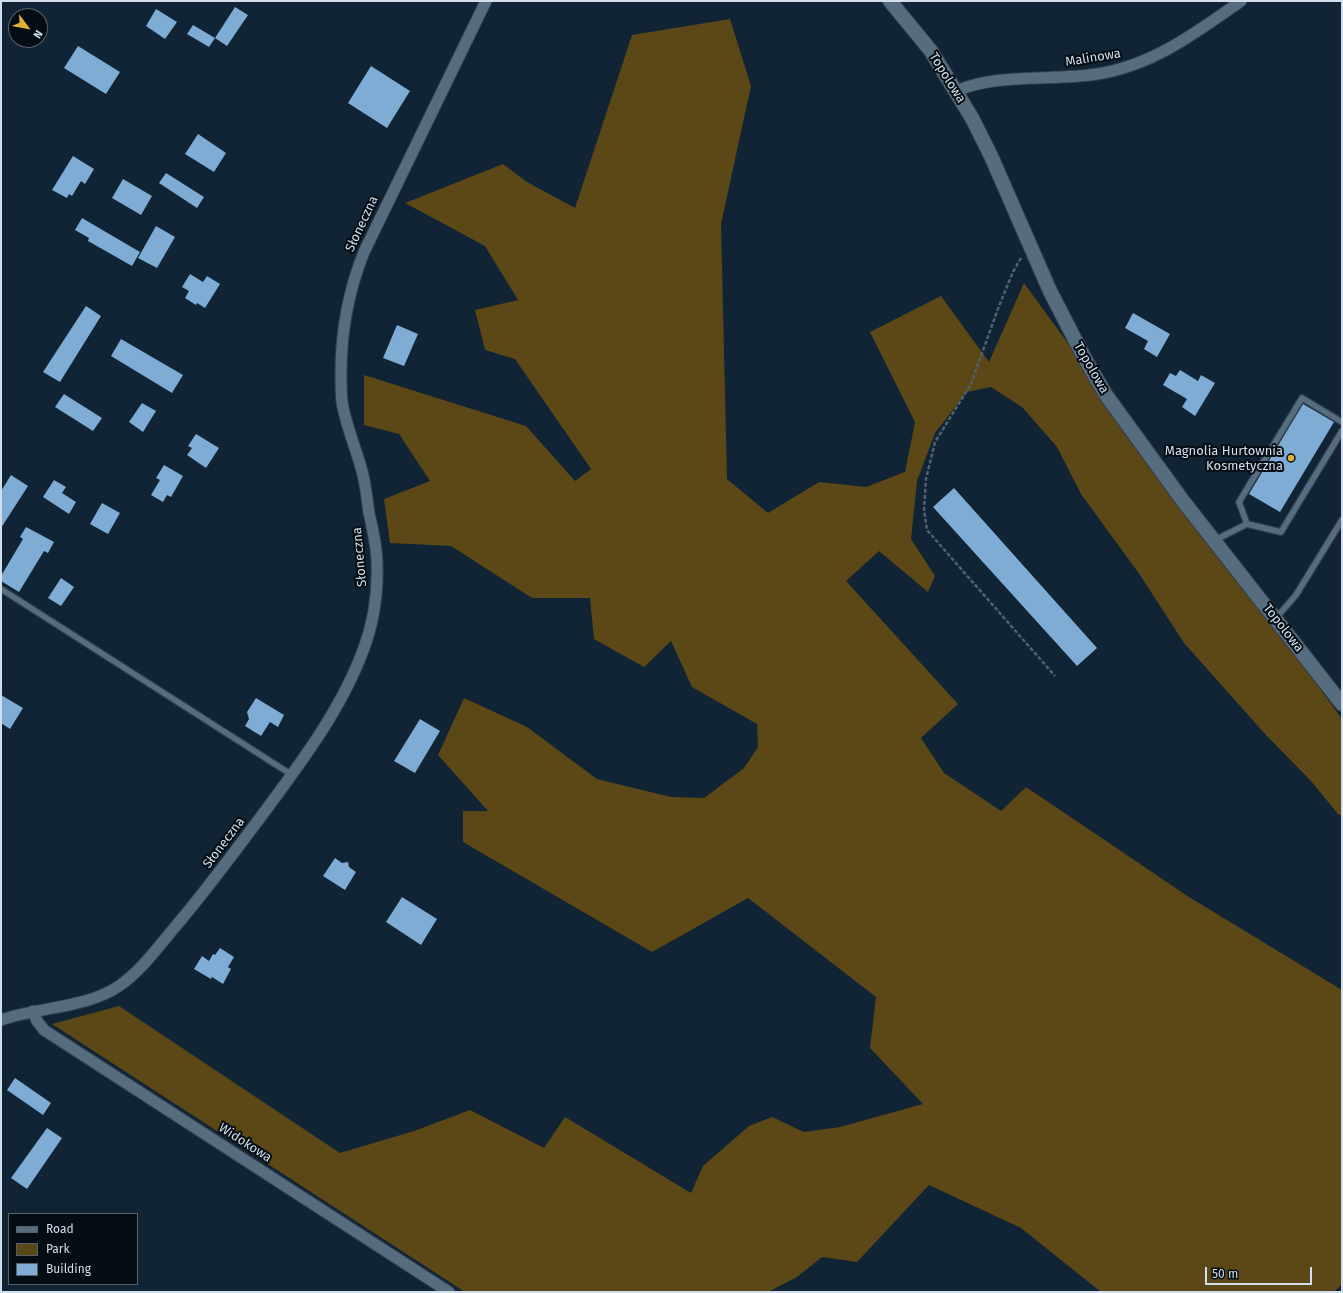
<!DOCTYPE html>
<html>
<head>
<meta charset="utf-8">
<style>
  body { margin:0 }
  #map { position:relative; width:1343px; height:1293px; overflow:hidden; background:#102435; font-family:"Fira Sans",sans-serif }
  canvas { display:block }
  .frame { position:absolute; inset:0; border:2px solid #d2dfea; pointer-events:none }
  .legend { position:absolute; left:8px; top:1213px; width:130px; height:72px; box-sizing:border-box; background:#050d14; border:1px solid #57616a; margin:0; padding:5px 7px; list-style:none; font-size:12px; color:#d2dfea }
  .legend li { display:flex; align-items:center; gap:8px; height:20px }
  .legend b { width:20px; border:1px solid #57616a }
  .north { position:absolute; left:8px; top:8px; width:40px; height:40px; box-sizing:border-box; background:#050d14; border:1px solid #57616a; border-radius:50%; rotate:122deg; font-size:11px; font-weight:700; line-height:16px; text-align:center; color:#d2dfea }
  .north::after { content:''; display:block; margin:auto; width:14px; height:18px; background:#e0b034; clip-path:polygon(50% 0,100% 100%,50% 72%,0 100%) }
  .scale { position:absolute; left:1205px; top:1267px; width:107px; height:18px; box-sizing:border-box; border:2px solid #d2dfea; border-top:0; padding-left:5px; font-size:12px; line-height:14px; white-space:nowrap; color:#d2dfea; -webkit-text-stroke:3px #050d14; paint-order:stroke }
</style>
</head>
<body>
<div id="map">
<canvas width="1343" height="1293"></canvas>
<div class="frame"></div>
<ul class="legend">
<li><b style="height:5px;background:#566d80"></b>Road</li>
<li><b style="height:11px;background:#5c4716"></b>Park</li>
<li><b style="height:11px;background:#7eacd4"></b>Building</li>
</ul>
<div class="north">N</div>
<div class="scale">50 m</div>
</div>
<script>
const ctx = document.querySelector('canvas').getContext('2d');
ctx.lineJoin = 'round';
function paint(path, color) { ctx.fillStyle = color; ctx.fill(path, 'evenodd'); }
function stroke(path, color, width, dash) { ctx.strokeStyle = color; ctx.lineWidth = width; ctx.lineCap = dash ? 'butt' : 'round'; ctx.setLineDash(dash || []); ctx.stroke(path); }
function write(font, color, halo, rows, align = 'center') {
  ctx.font = font + ' "Fira Sans",sans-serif'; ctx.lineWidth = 4; ctx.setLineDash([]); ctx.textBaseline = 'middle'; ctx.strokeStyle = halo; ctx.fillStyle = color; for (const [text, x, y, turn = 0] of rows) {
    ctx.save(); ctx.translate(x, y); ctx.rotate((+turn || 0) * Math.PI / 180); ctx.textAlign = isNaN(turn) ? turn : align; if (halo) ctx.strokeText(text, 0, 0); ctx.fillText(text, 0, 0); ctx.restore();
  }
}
paint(new Path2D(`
  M730,19l21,67 -30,138 6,255 41,34 51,-31 47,5 39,-15 10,-50 -45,-90 71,-36 48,66 35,-79 318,436v97l-4,-2 -27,-33 -45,-46 -82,-92 -44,-68 -59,-81 -24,-47 -35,-40 -31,-20 -24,5 -32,41 -18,48 -6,58 24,37 -7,16 -49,-41 -33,30 112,123 -37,34 23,35 57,38 25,-24 163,110 153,93v294l-8,8h-233l-80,-64 -92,-43 -72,77 -35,-5 -25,20 -29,15h-303l-413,-268 67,-18 221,147 74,-22 56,-21 74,38 21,-31 126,76 12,-27 46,-40 23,-9 32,15 36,-5 83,-23 -53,-56 6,-51 -128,-99 -96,54 -189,-110v-31h25l-50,-56 26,-57 63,29 70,52 74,18 33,1 40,-30 14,-21 -1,-23 -65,-37 -21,-46 -27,26 -50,-28 -4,-41h-58l-81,-52 -61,-3 -6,-44 46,-18 -31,-47 -35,-9v-50l162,51 49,55 16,-12 -76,-110 -30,-9 -10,-40 43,-10 -33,-54 -80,-43 98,-39 24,18 48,26 57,-173z`), '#5c4716');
paint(new Path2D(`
  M235,7l13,8 -21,31 -12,-8z
  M156,9l21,13 -12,17 -19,-13z
  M193,25l22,13 -6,9 -22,-13z
  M78,46l42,26 -14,22 -42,-26z
  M371,66l39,25 -23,37 -39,-25z
  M198,134l28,19 -12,19 -29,-18z
  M73,156l21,13 -9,15 -4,-3 -9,15 -3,-2 -2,4 -15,-8z
  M166,173l38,24 -7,11 -38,-25z
  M123,179l29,17 -11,19 -29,-17z
  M82,218l58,34 -8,14 -44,-25 1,-3 -14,-8z
  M156,226l19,11 -18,31 -19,-10z
  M190,274l13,8 4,-6 13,8 -15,24 -8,-5 -1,2 -11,-7 4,-7 -7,-4z
  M86,306l15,10 -41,66 -17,-10z
  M1133,313l37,21 -13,23 -13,-8 4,-8 -23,-13z
  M397,325l21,9 -14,32 -21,-8z
  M121,339l62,36 -11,18 -61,-37z
  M1180,370l18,11 3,-6 14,8 -20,33 -13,-9 5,-8 -24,-14 7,-12 6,3z
  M64,394l38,24 -9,13 -38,-24z
  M142,403l14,8 -13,21 -14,-10z
  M1303,404l31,18 -54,90 -31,-18z
  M196,434l23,14 -13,20 -19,-13 5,-7 -4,-2z
  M164,465l19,11 -12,21 -4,-2 -4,7 -12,-7 9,-15 -4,-2z
  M11,475l17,11 -27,42v-37z
  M54,480l12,7 -4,6 14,9 -7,12 -26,-17z
  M954,488l143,160 -20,18 -144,-159z
  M102,503l18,10 -12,21 -18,-10z
  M26,527l28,15 -6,11 -4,-2 -25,41 -18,-11v-5l22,-37 -3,-2z
  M61,578l13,9 -13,19 -13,-8z
  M1,695l22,13 -13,21 -9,-6z
  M256,698l28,17 -6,12 -8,-5 -9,14 -16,-10 4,-7 -2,-7z
  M420,719l20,12 -25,42 -21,-12z
  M335,858l7,5 6,-1 1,5 7,5 -11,18 -22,-14z
  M402,897l35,22 -16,26 -35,-23z
  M220,948l14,9 -6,10 3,2 -8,15 -11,-7 -1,2 -17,-10 8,-13 7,5 4,-7 2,1z
  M15,1078l36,25 -8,12 -36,-25z
  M47,1128l15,10 -35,51 -16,-11z`), '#7eacd4');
const service = new Path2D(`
  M1247,524l-8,-22 63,-104 40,24
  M1215,540l32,-16 34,8 61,-101
  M1,589l291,186
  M1276,618l20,-23 46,-75`);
const minor = new Path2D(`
  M956,91c41,-18 96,-10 141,-17 55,-8 100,-42 144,-73
  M33,1011l4,10 7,9 405,262
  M1,1020c37,-13 86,-12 118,-34 22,-15 39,-39 56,-59 30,-35 57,-72 85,-109 39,-53 81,-107 104,-170 10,-27 14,-54 13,-84 0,-17 -4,-34 -8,-51 -2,-13 -3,-26 -6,-38 -6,-25 -17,-48 -21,-73 -1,-9 -1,-19 -1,-29 0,-43 7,-81 23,-121l122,-251`);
const tertiary = new Path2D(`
  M890,1l41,50 41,67 19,38 59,135 35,68 21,36 77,106 159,203`);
stroke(service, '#323f4d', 8);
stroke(minor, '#323f4d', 13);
stroke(tertiary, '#323f4d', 16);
stroke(new Path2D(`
  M1021,258l-8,14 -14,34 -28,78 -36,58 -9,37 -2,31 3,20 128,146`), '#506171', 2.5, [4, 2]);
stroke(service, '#566d80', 5.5);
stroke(minor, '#566d80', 11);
stroke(tertiary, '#566d80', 14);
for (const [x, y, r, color] of [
  [1291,458,4,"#e0b034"]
]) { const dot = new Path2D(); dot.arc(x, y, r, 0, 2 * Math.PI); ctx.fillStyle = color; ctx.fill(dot); stroke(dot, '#050d14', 1.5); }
write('13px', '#d2dfea', '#050d14', [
  ["Malinowa",1093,58,-9],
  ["Topolowa",947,78,58],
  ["Słoneczna",362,224,-65],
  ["Topolowa",1091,368,60],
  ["Słoneczna",360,557,-95],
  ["Topolowa",1283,628,52],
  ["Słoneczna",224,843,-53],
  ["Widokowa",245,1143,33]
]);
write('13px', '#d2dfea', '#050d14', [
  ["Magnolia Hurtownia",1283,451],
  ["Kosmetyczna",1283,466]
], 'right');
</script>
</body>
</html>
